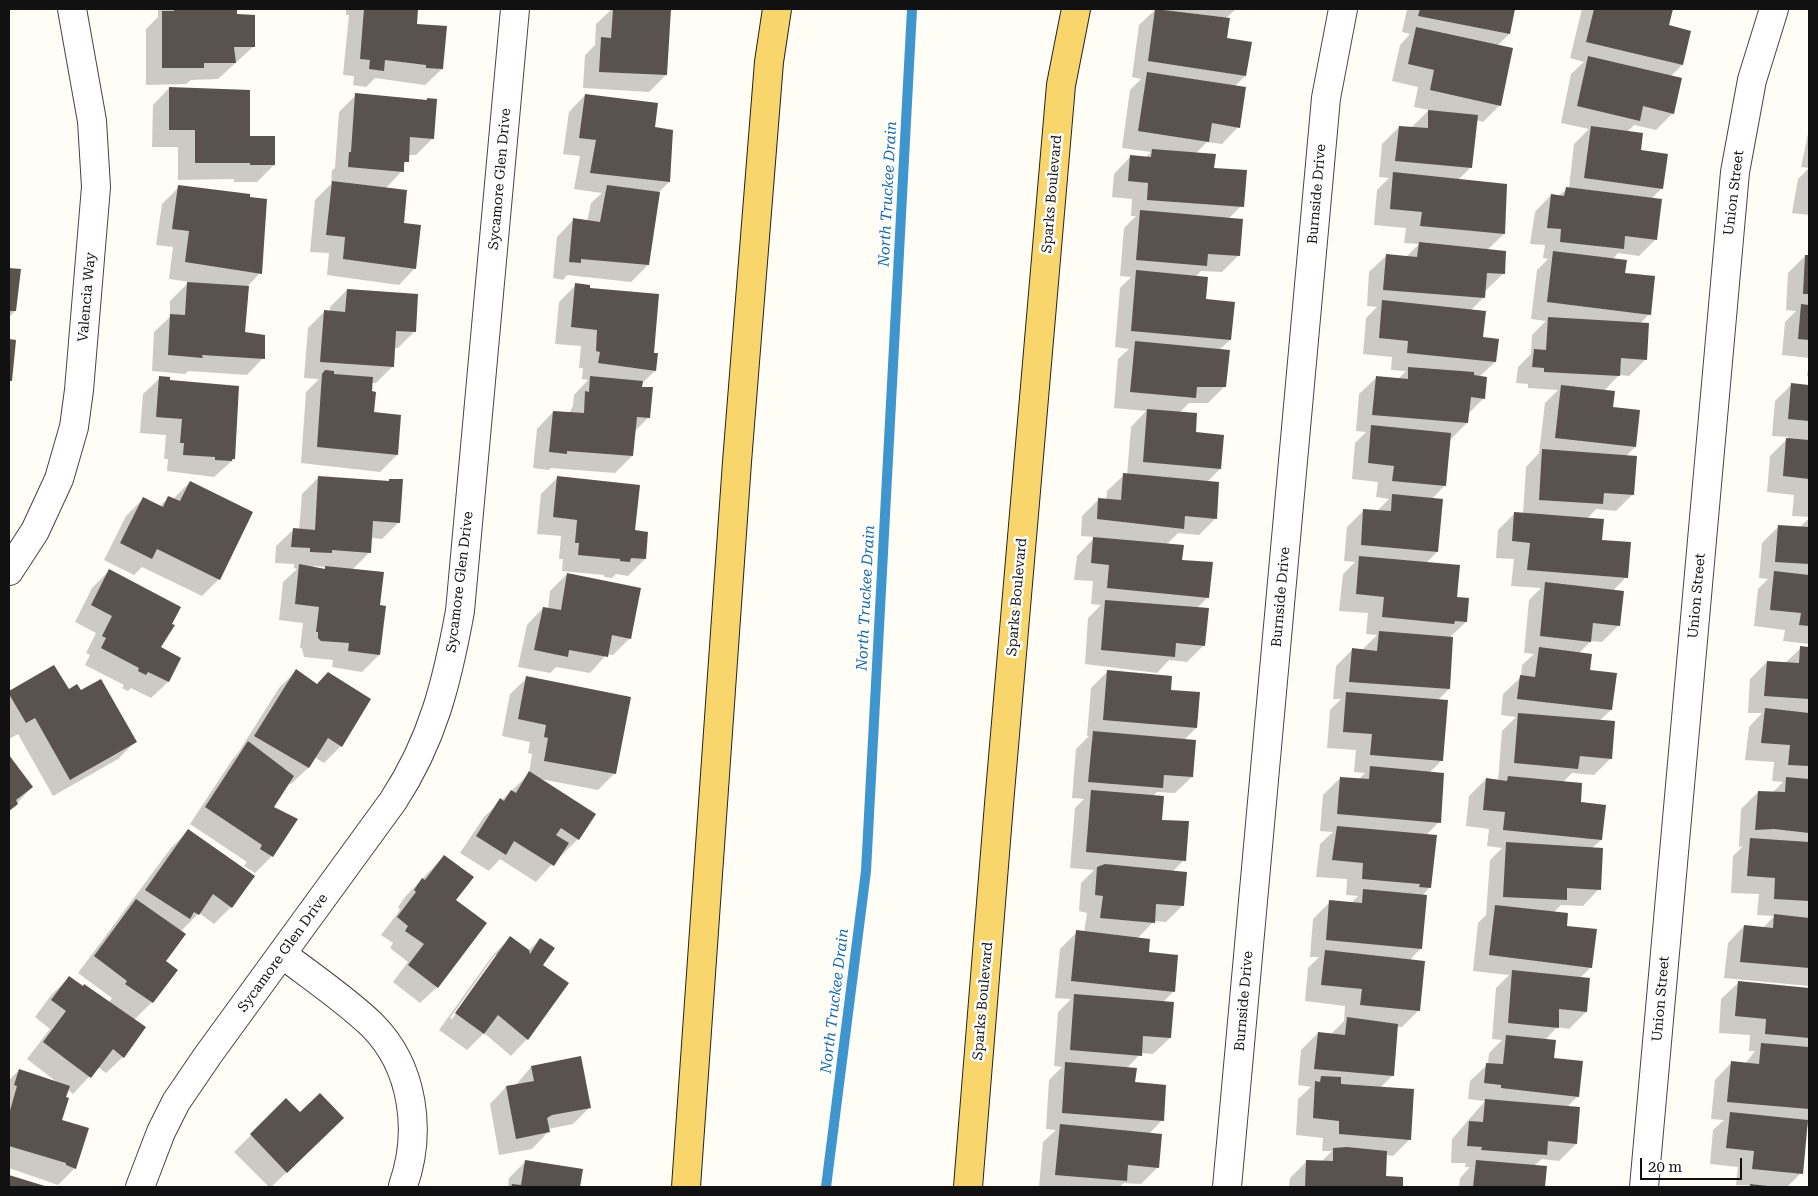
<!DOCTYPE html>
<html>
<head>
<meta charset="utf-8">
<style>
  body { margin:0 }
  #map { position:relative; width:1818px; height:1196px; overflow:hidden; background:#fffdf5; font-family:"Roboto Serif",serif }
  canvas { display:block }
  .frame { position:absolute; inset:0; border:10px solid #111; pointer-events:none }
  .scale { position:absolute; left:1640px; top:1158px; width:102px; height:22px; box-sizing:border-box; border:2px solid #111; border-top:0; padding-left:6px; font-size:15px; line-height:18px; white-space:nowrap; color:#111; -webkit-text-stroke:4px #fff; paint-order:stroke }
</style>
</head>
<body>
<div id="map">
<canvas width="1818" height="1196"></canvas>
<div class="frame"></div>
<div class="scale">20 m</div>
</div>
<script>
const ctx = document.querySelector('canvas').getContext('2d');
ctx.lineJoin = 'round';
function paint(path, color) { ctx.fillStyle = color; ctx.fill(path, 'evenodd'); }
function stroke(path, color, width, dash) { ctx.strokeStyle = color; ctx.lineWidth = width; ctx.lineCap = dash ? 'butt' : 'round'; ctx.setLineDash(dash || []); ctx.stroke(path); }
function write(font, color, halo, rows, align = 'center') {
  ctx.font = font + ' "Roboto Serif",serif'; ctx.lineWidth = 5; ctx.setLineDash([]); ctx.textBaseline = 'middle'; ctx.strokeStyle = halo; ctx.fillStyle = color; for (const [text, x, y, turn = 0] of rows) {
    ctx.save(); ctx.translate(x, y); ctx.rotate((+turn || 0) * Math.PI / 180); ctx.textAlign = isNaN(turn) ? turn : align; if (halo) ctx.strokeText(text, 0, 0); ctx.fillText(text, 0, 0); ctx.restore();
  }
}
paint(new Path2D(`
  M158,9h77v7l19,30 -36,33 -27,1 -5,4 -40,1v-56l12,-12z
  M346,9h71l-1,16 26,44 -17,16 -50,-7 -9,9 -13,-2 1,-9 -11,-1 6,-60h-3z
  M612,9l57,2 -3,64 -17,17 -66,-4 2,-33 10,-10 1,-21z
  M1156,9h80l-11,10 1,20 19,37 -11,11 4,40 -16,17 -15,-2 -12,12 18,15 28,37 -13,13 10,37 -16,16 -21,-1 -6,6 10,23 25,40 -11,10 6,36 -17,17h-19l-10,10 41,56 -13,13 9,36 -17,17 -21,-2 -12,12 42,52 -12,12 8,36 -17,17 -18,-2 -12,13 -72,-9 3,-46 13,-13 -10,-1 2,-23 -19,-1 3,-24 18,-19 -14,-1 1,-20 17,-17 7,1 1,-9 17,-16h3l4,-48 15,-16 -32,-3 4,-49 11,-10 -14,-2 5,-59 11,-11 -11,-1 4,-48 12,-12h-5l1,-17 -20,-2 2,-23 16,-17 15,1 6,-6 -29,-4 8,-58 11,-11 -9,-2 7,-52z
  M1407,9h107l-5,25 -12,12 3,59 -17,17 -7,-2 -5,47 -13,13 46,54 -17,16 16,24 -18,17 -1,6 -13,13 10,28 14,24 -16,15 5,21 -16,16 -1,9 -17,17 -5,45 -13,14 5,53 -11,11 29,35 11,24 -17,16v51l-12,12 5,59 -13,13 10,49 -13,13 4,52 -8,9 -1,52 -12,13 10,49 -17,17h-5l-5,49 -12,12 30,51 -17,17 -7,-1 -1,23h17v9h-113l1,-9 17,-17 14,1 11,-11h-10l1,-13 -27,-3 2,-36 13,-12 -13,-2 3,-35 17,-17 12,2 14,-14 1,-15 -40,-5 3,-33 11,-11h-9l3,-38 17,-17 20,2 8,-8 -12,-1 1,-16 -31,-2 4,-33 13,-12 -13,-1 3,-36 17,-17 18,2 7,-7 -11,-1 2,-22 -29,-2 3,-38 11,-11h-8l3,-33 16,-16 11,-1 14,-14 -11,-1 2,-21 -29,-2 4,-37 12,-12 -11,-1 3,-34 17,-17 13,1 12,-12 -13,-2 2,-15 -26,-3 3,-36 11,-11 -10,-1 3,-37 17,-16 21,2 9,-9 -15,-1 1,-13 -29,-3 3,-36 11,-11 -10,-1 2,-34 17,-16 20,1 13,-13 -15,-1 2,-15 -32,-3 3,-35 12,-12 -10,-1 3,-33 17,-17 12,1 18,-18 -15,-3 4,-20 -26,-6 8,-36 10,-11 -8,-2z
  M1582,9h89l-4,17 23,6 -8,33 -12,12 3,36 -17,17 -22,-5 -7,7 35,56 -11,11 5,40 -17,17 -21,-3 -6,7 37,54 -9,10 6,35 -17,17 -10,-1 -15,16 7,17 28,3 -4,36 -9,9 7,38 -17,17 -20,-2 -9,10 39,58 -13,14 6,34 -17,17 -11,-1 -13,13 33,56 -12,11 12,37 -17,17 -22,-2 -9,9 16,21 22,37 -9,8 7,41 -16,17 -22,-1 -8,8 13,14 25,40 -11,11 6,34 -17,17 -12,-2 -12,13 8,19 25,37 -11,11 9,37 -17,17 -17,-2 -8,7 12,1 -2,20h-85l1,-9 10,-11h-5l1,-4h-15l1,-24 33,-38 -17,-2 2,-18 18,-17 1,-11 13,-13 -10,-1 4,-51 13,-13 -36,-4 5,-48 8,-8 4,-55 12,-12 -15,-2 2,-17 -23,-3 3,-30 17,-17 12,2 4,-50 14,-14 -15,-2 2,-21 18,-17 1,-12 12,-11 -10,-1 5,-53 12,-12 -30,-2 3,-27 -18,-1 2,-28 17,-17 8,1 3,-47 13,-14 6,-50 13,-13 -30,-2v-4l-12,-1 2,-16 13,-13 1,-19 14,-14 -15,-2 6,-49 11,-11 -5,-1 2,-13 -15,-1 5,-32 16,-17 7,1 11,-8 5,-44 15,-15 -28,-6 10,-49 13,-12 -14,-4z
  M169,88l79,50 26,27 -17,17h-23v-3l-56,1v-33h-26l1,-42z
  M356,95l70,6 1,-2 5,40 -16,16h-8l-6,16 -17,18 18,36 12,43 -16,17 -72,-10 2,-22 -19,-1 5,-52 16,-16 1,-14 3,-2 4,-56z
  M585,95l69,33 15,54 -11,11 -10,72 -17,17 -64,-7 -4,5 -10,-2 4,-41 16,-17 14,2 4,-19 11,-10 -28,-4 6,-33 -17,-2 6,-42z
  M1809,129v39l-8,-1z
  M1809,168v47l-17,-2 6,-34z
  M179,187l81,86 -12,13 -4,47 19,25 -16,17 -59,-4 -3,3 -33,-3 2,-39 16,-15v-16l19,-19 -20,-3 4,-32 -17,-2 6,-41z
  M1805,256l4,1v101l-27,-3 3,-33 11,-11 -10,-1 2,-37z
  M9,269l10,1 -4,41 -6,6z
  M576,285l12,4 65,65 2,17 -14,13 8,33 -15,15 -2,24 -17,17 -64,-5 -2,2 -16,-2 4,-39 16,-17 16,1 4,-7 1,-11 14,-15 -6,-1 1,-11h-4l2,-22 -26,-2 4,-42z
  M347,290l68,41 -17,17h-4l-1,18 -17,17h-5l2,31 27,2 -3,39 -17,17 -79,-9 5,-71 13,-13 -15,-1 4,-50 16,-16h6v-5z
  M1809,362v14h-2z
  M160,378l9,3 65,78 -20,18 -47,-6 1,-12h-4l2,-24 -26,-2 3,-39z
  M1791,385l18,1v131l-17,-1 2,-21 -27,-3 3,-36 19,-19 -17,-1 3,-35z
  M319,477l68,5 3,-2 9,42 -17,17 -11,-1 -1,14 -18,18 26,36 1,49 -17,17 -30,-5 1,-7 -29,-3 -2,-9h-2l3,-25 -24,-3 4,-38 14,-13 -3,-1v-4l-19,-1 1,-17 17,-16h6l3,-36zM312,566l14,1 -3,3z
  M558,477l76,55 11,27 -17,17 -12,-2 -4,4 -8,-1v-2l-42,-4 1,-12h-4l2,-23 -24,-2 4,-40z
  M190,482l29,97 -17,17 -60,-29 -8,8 -30,-15 22,-44 17,-17 16,8 10,-10 4,2z
  M1809,518v126l-26,-3 2,-11 -31,-4 4,-37 10,-10 -9,-1 3,-35 17,-17 20,2z
  M109,571l50,77 21,11 -12,23 -17,16 -20,-10 -3,3 -6,-3 2,-3 -39,-20 5,-10 -4,-2 10,-20 -21,-11 17,-34z
  M567,574l62,65 -16,16 -6,-1 -17,19 -34,-6 -6,6 -32,-6 9,-42 16,-17 5,1 2,-18z
  M1801,648h8v338l-85,-8 4,-35 16,-17 19,2 11,-12 -17,-1 2,-21 -28,-1 2,-37 10,-10 -4,1 2,-38 17,-17 14,1 11,-11 -11,-1 2,-19 -29,-2 4,-33 13,-14h-14l2,-34 17,-17 18,1z
  M54,667l14,24 12,1 55,50 -17,17 -65,37 -35,-62 -9,5v-47z
  M296,671l45,75 -17,17 -10,-6 -6,11 -17,16 -3,-1 -16,24v49l-17,17 -11,-7 3,-4 -57,-38 42,-64 6,-7 41,-65z
  M1108,671l62,20 26,37 -12,12 8,37 -17,16 -18,-1 -4,4 7,25 24,39 -12,12 11,33 -17,17 -12,-1 -17,18 36,53 -11,11 8,35 -17,16 -12,-1 -14,15 7,15 28,37 -13,14 9,33 -17,17 -17,-1 -5,4h-80l4,-45 13,-12 -10,-1 3,-49 13,-13 -8,-1 4,-54 13,-13 -16,-1 5,-49 17,-17 7,1 3,-20 -8,-2 2,-28 13,-13 -24,-2 5,-60 9,-9 -12,-1 4,-49 13,-13h-2l4,-48z
  M527,678l88,95 -17,17 -58,-11 38,60 -17,17 -1,-1 -24,27 -36,-23 -11,12 -29,-18 24,-36 45,-43 3,-20 -4,-1 2,-11 -28,-6 8,-42z
  M9,757l23,30 -23,25z
  M188,831l65,45 -22,31 -17,17 -15,-11 -19,19 -16,30 -12,40 -18,18 -11,37 -17,16 -8,-6 -25,27 -6,-5 -6,32 14,47 -17,17 -49,-17v-88l10,-10 39,13 -31,-24 23,-30 -15,-12 17,-23 17,-16 40,24 3,-4 -34,-25 93,-125z
  M444,856l-7,131 -17,16 -27,-21 15,-20 -18,-14 3,-5 -12,-8 19,-25 -2,-3 7,-10z
  M510,938l18,13 12,-12 1,27 -14,73 -16,17 -27,-23 -17,17 -28,-20 54,-75zM495,955h3l-46,64 -2,-1z
  M1738,983l71,6v138l-3,-1 -5,47 -14,14 -51,-2 2,-18 -28,-3 3,-34 11,-10 -13,-1 4,-39 16,-17 14,1 10,-13h-6l1,-16 -31,-2 2,-34z
  M580,1058l9,50 -16,16 -25,5v3l-16,17 -33,6 -9,-51 16,-17 9,-1 16,-19z
  M286,1100l40,35 -55,52h-2l-35,-35z
  M526,1161l55,9 -2,17h-71l1,-9z`), '#0003');
stroke(new Path2D(`
  M826,1187l40,-316 46,-862`), '#3f96cf', 10);
paint(new Path2D(`
  M174,9h63v5l18,1v32h-21l2,16h-32v5h-42v-57h12z
  M364,9h54l-1,15 30,2 -4,43 -17,-1v-3l-41,-5 -1,11 -15,-2 1,-9 -10,-1z
  M613,9h58l-4,66 -68,-3 2,-35 10,1z
  M1155,9l75,9 -3,20 25,4 -6,34 -98,-15z
  M1420,9h95l-5,25 -92,-18z
  M1594,9h79l-4,16 22,6 -8,34 -97,-23z
  M1416,27l97,21 -12,58 -71,-16 4,-20 -26,-6z
  M1588,56l94,22 -8,36 -31,-8 -3,15 -63,-15z
  M1147,72l99,15 -6,41 -28,-5 -3,19 -71,-11z
  M169,87l81,3v46h25v29h-25v-2h-55v-33h-26z
  M355,93l72,7v-2l10,1 -3,40 -24,-2 -1,25h-5v10l-56,-5 1,-15h2z
  M585,94l73,9 -3,24 18,3 -3,52 -80,-9 6,-33 -17,-2z
  M1428,110l50,5 -6,53 -77,-7 4,-35 29,2z
  M1591,126l52,7 -2,17 27,4 -5,35 -79,-11z
  M1152,149l64,5 -2,14 33,2 -3,37 -97,-7 1,-17 -20,-2 2,-26 21,2z
  M1393,172l114,12 -2,50 -85,-8 2,-14 -32,-3z
  M332,181l75,9 -3,33 17,2 -5,44 -73,-10 2,-22 -19,-2z
  M178,185l72,9v3l17,2 -5,75 -77,-12 4,-31 -17,-2z
  M607,185l53,7 -11,73 -68,-6v4l-12,-1 4,-44 27,4z
  M1566,187l96,12 -5,41 -32,-4 -1,13 -64,-7 1,-13 -14,-1 4,-34 13,2z
  M1140,210l103,9 -3,37 -32,-2 -1,12 -71,-6z
  M1419,242l87,9 -1,23 -18,-1 -2,25 -102,-8 3,-36 31,3z
  M1553,251l74,9 -2,13 30,3 -4,39 -104,-13z
  M1805,255h4v39h-6z
  M9,268l12,1 -5,42h-7z
  M1136,270l72,7 -2,22 29,3 -4,38 -100,-9z
  M187,282l62,4 -4,46 20,3v24l-63,-4 1,3 -35,-3 2,-41 15,1z
  M575,283l15,2v3l69,6 -5,59h4l-2,18 -58,-8 2,-11 -4,-1 1,-21 -26,-3z
  M347,289l71,5 -2,38 -20,-1 -2,36 -74,-5 4,-52 21,2z
  M1382,300l104,11 -3,26 16,2 -3,23 -89,-9 1,-12 -29,-3z
  M1801,304l8,1v35l-11,-1z
  M1548,317l101,6 -2,37 -26,-2 -1,18 -76,-4v-4l-12,-1 2,-18 12,1z
  M9,339l7,1 -4,41h-3z
  M1135,341l95,9 -4,37h-29l-1,11 -66,-6z
  M1408,367l66,5v3l13,2 -2,22 -14,-2 -3,26 -96,-8 4,-39 32,3z
  M325,370l9,1v3l39,3 -1,14 4,1 -2,20 27,3 -3,40 -81,-8 5,-73z
  M159,376l11,1v3l69,6 -4,73h-3v2l-17,-1v-3l-32,-2 1,-12h-4l2,-24 -26,-2z
  M590,376l53,5 -1,6h11l-3,31 -13,-1 -4,39 -66,-5v3l-18,-2 4,-41 31,2 1,-22 4,1z
  M1791,383l18,2v36l-21,-2z
  M1561,385l54,6 -2,16 27,3 -4,37 -81,-9z
  M1147,409l50,4 -1,19 28,3 -3,34 -78,-7z
  M1371,425l80,8 -5,53 -54,-5 2,-15 -26,-3z
  M1786,438l23,2v39l-26,-3z
  M1542,449l95,7 -3,39 -30,-2 -1,11 -64,-4z
  M1123,473l96,9 -2,37 -32,-3 -1,13 -87,-10 1,-21 23,2z
  M318,476l71,5v-2h14l-3,44 -27,-2 -2,32 -39,-3v3l-22,-1v-4l-19,-1 2,-19 22,2z
  M557,476l83,9 -5,45 13,2 -2,27 -15,-1 -1,4 -10,-1v-2l-42,-4 1,-12h-4l2,-23 -24,-3z
  M190,481l63,31 -33,68 -63,-31 -5,10 -32,-16 23,-46 20,10 5,-11 12,5z
  M1392,494l51,5 -5,53 -77,-7 2,-36 28,2z
  M1514,512l90,7 -2,21 29,2 -3,36 -101,-8 3,-27 -18,-2z
  M1778,525l31,2v37l-34,-2z
  M1093,537l91,8 -2,15 31,2 -4,36 -102,-10 2,-23 -18,-2z
  M1359,556l101,9 -3,32 12,1 -2,24 -12,-1 -1,3 -72,-7 2,-20 -28,-3z
  M299,564l26,5v-3l59,6 -4,33 6,1 -6,49 -32,-4 1,-8 -28,-2 -3,-3v-6h-2l3,-25 -24,-3z
  M109,569l72,38 -9,17 3,1 -14,22 20,11 -12,24 -21,-10 -2,3 -8,-4 1,-3 -38,-20 5,-10 -4,-2 10,-20 -21,-11z
  M1774,571l35,4v51l-10,-1 2,-12 -31,-3z
  M567,573l74,15 -10,51 -19,-4 -4,22 -39,-7 -1,7 -34,-7 9,-43 18,3z
  M1545,582l79,9 -4,35 -27,-3 -2,19 -51,-6z
  M1105,600l104,8 -4,38 -29,-3 -1,14 -74,-7z
  M1379,631l74,6 -3,52 -101,-7 3,-34 25,3z
  M1800,646l9,1v52l-45,-3 3,-35 32,2z
  M1539,647l53,7 -2,16 27,3 -5,37 -95,-11 3,-24 15,2z
  M54,665l15,24 8,-5 4,6 20,-11 36,63 -67,38 -35,-62 -9,5 -17,-29v-3z
  M296,669l21,15 11,-12 43,27 -29,48 -14,-9 -19,30 -55,-32z
  M1107,670l65,6 -1,14 29,2 -3,36 -94,-8z
  M526,676l105,21 -15,77 -72,-13 4,-23 -4,-1 2,-12 -28,-6z
  M1346,692l102,8 -5,61 -73,-6 2,-21 -29,-2z
  M1765,708l44,5v53l-21,-1 2,-20 -29,-2z
  M1518,713l97,8 -3,38 -32,-3 -2,13 -64,-6z
  M1093,731l103,9 -3,37 -29,-2 -1,13 -75,-6z
  M248,741l46,35 -20,31 24,12 -25,38 -13,-8 2,-4 -57,-38z
  M9,755l24,32 -17,13 2,4 -9,7z
  M1370,766l74,7 -3,50 -104,-9 3,-37 29,2z
  M529,771l67,43 -17,26 -18,-12 -5,7 13,8 -15,23 -40,-25 -8,14 -30,-19 24,-38 4,3 7,-11 5,3z
  M1508,776l74,7 -1,19 25,3 -4,35 -99,-10 2,-18 -22,-2 3,-32 21,3z
  M1786,777l23,2v54l-35,-4 -19,1 3,-39 27,1z
  M1091,790l73,6 -2,24 27,1 -3,40 -100,-9z
  M1337,826l100,9 -6,53 -12,-1 1,-3 -58,-5 1,-16 -31,-3z
  M188,829l67,47 -23,32 -19,-14 -14,21 -5,-3 -4,7 -45,-29z
  M1750,838l59,4v59l-35,-2 1,-21 -28,-2z
  M1506,842l97,6 -2,42 -34,-2v12l-64,-3z
  M444,855l30,22 -18,23 31,23 -49,65 -30,-23 16,-21 -19,-13 3,-5 -11,-9 19,-25 -2,-2 8,-12 3,2z
  M1105,864l82,8 -3,34 -28,-2 -1,19 -55,-5 3,-22 -8,-1 2,-28z
  M1363,889l64,6 -5,54 -96,-9 3,-40 33,3z
  M136,899l50,35 -20,27 12,9 -25,33 -28,-19 2,-3 -33,-25z
  M1495,905l73,8 -1,13 30,3 -5,39 -103,-13z
  M1774,914l35,4v50l-69,-6 4,-37 29,3z
  M1076,930l74,9 -1,13 29,3 -3,37 -104,-11z
  M510,936l19,14 1,4 10,-16 15,10 -12,17 26,18 -41,57 -30,-25 -14,19 -29,-21z
  M1325,950l100,11 -5,50 -60,-6 2,-16 -41,-4z
  M1512,970l78,8 -3,34 -28,-3v19l-51,-5z
  M69,976l14,10 1,-2 62,43 -22,31 -11,-9 -22,29 -48,-36 23,-31 -15,-11z
  M1738,981l71,7v50l-44,-4 1,-15 -31,-3z
  M1074,994l100,8 -3,36 -28,-2 -1,20 -72,-6z
  M1347,1017l51,7 -4,52 -80,-7 4,-37 27,3z
  M1506,1035l50,5 -2,18 29,3 -4,36 -78,-9v-3l-17,-2 2,-20 17,1z
  M1761,1043l48,4v62l-82,-7 4,-41 28,3z
  M581,1056l10,52 -39,7 -5,3 3,14 -34,7 -10,-53 28,-5 -3,-15z
  M1065,1062l72,6 -2,14 31,3 -2,36 -102,-8z
  M19,1069l51,17 -4,11 3,1 -7,22 27,8 -13,41 -10,-4v-2l-57,-17v-32l8,-28 -3,-1z
  M1321,1076l20,1v7l73,5 -3,51 -72,-6v-13l-26,-3 2,-37 5,1z
  M320,1093l24,25 -57,55 -37,-39 36,-36 14,14z
  M1485,1099l95,8 -3,37 -29,-3 -1,14 -66,-5 1,-3 -15,-1 2,-25 14,1z
  M1730,1112l78,8 -5,54 -51,-5 2,-18 -28,-3z
  M1060,1124l102,10 -3,34 -31,-3 -1,16 -72,-6z
  M1347,1147l40,4 -1,25 17,1v10h-98l1,-27 27,1v-13z
  M525,1160l58,9 -3,18h-69l1,-3 9,1z
  M1476,1160l71,6 -2,21h-72z
  M9,1175l39,12h-39z
  M1750,1184l18,2v1h-18z`), '#5a524d');
const street = new Path2D(`
  M9,571l26,-40 24,-52 15,-52 5,-37 17,-203 -4,-66 -20,-112
  M282,954c30,23 63,45 90,71 42,42 50,107 31,161
  M140,1187l21,-55 15,-30 32,-47 185,-254c40,-61 54,-119 67,-190l55,-602
  M1227,1187l99,-1089 17,-89
  M1644,1187l91,-1015 17,-92 22,-71`);
const primary = new Path2D(`
  M686,1187l51,-725 32,-400 8,-53
  M968,1187l31,-383 62,-719 15,-76`);
stroke(street, '#444', 30);
stroke(primary, '#222', 30);
stroke(street, '#fff', 28);
stroke(primary, '#f9d66b', 28);
write('14px', '#111', '#fff', [
  ["Sycamore Glen Drive",500,179,-85],
  ["Union Street",1734,193,-83],
  ["Sparks Boulevard",1052,194,-85],
  ["Burnside Drive",1317,194,-85],
  ["Valencia Way",87,297,-85],
  ["Sycamore Glen Drive",460,582,-83],
  ["Union Street",1697,596,-85],
  ["Sparks Boulevard",1017,597,-85],
  ["Burnside Drive",1281,597,-85],
  ["Sycamore Glen Drive",283,953,-54],
  ["Union Street",1661,999,-85],
  ["Sparks Boulevard",983,1001,-85],
  ["Burnside Drive",1244,1001,-85]
]);
write('italic 15px', '#1768a6', '#fff', [
  ["North Truckee Drain",888,194,-87],
  ["North Truckee Drain",866,598,-87],
  ["North Truckee Drain",835,1001,-83]
]);
</script>
</body>
</html>
